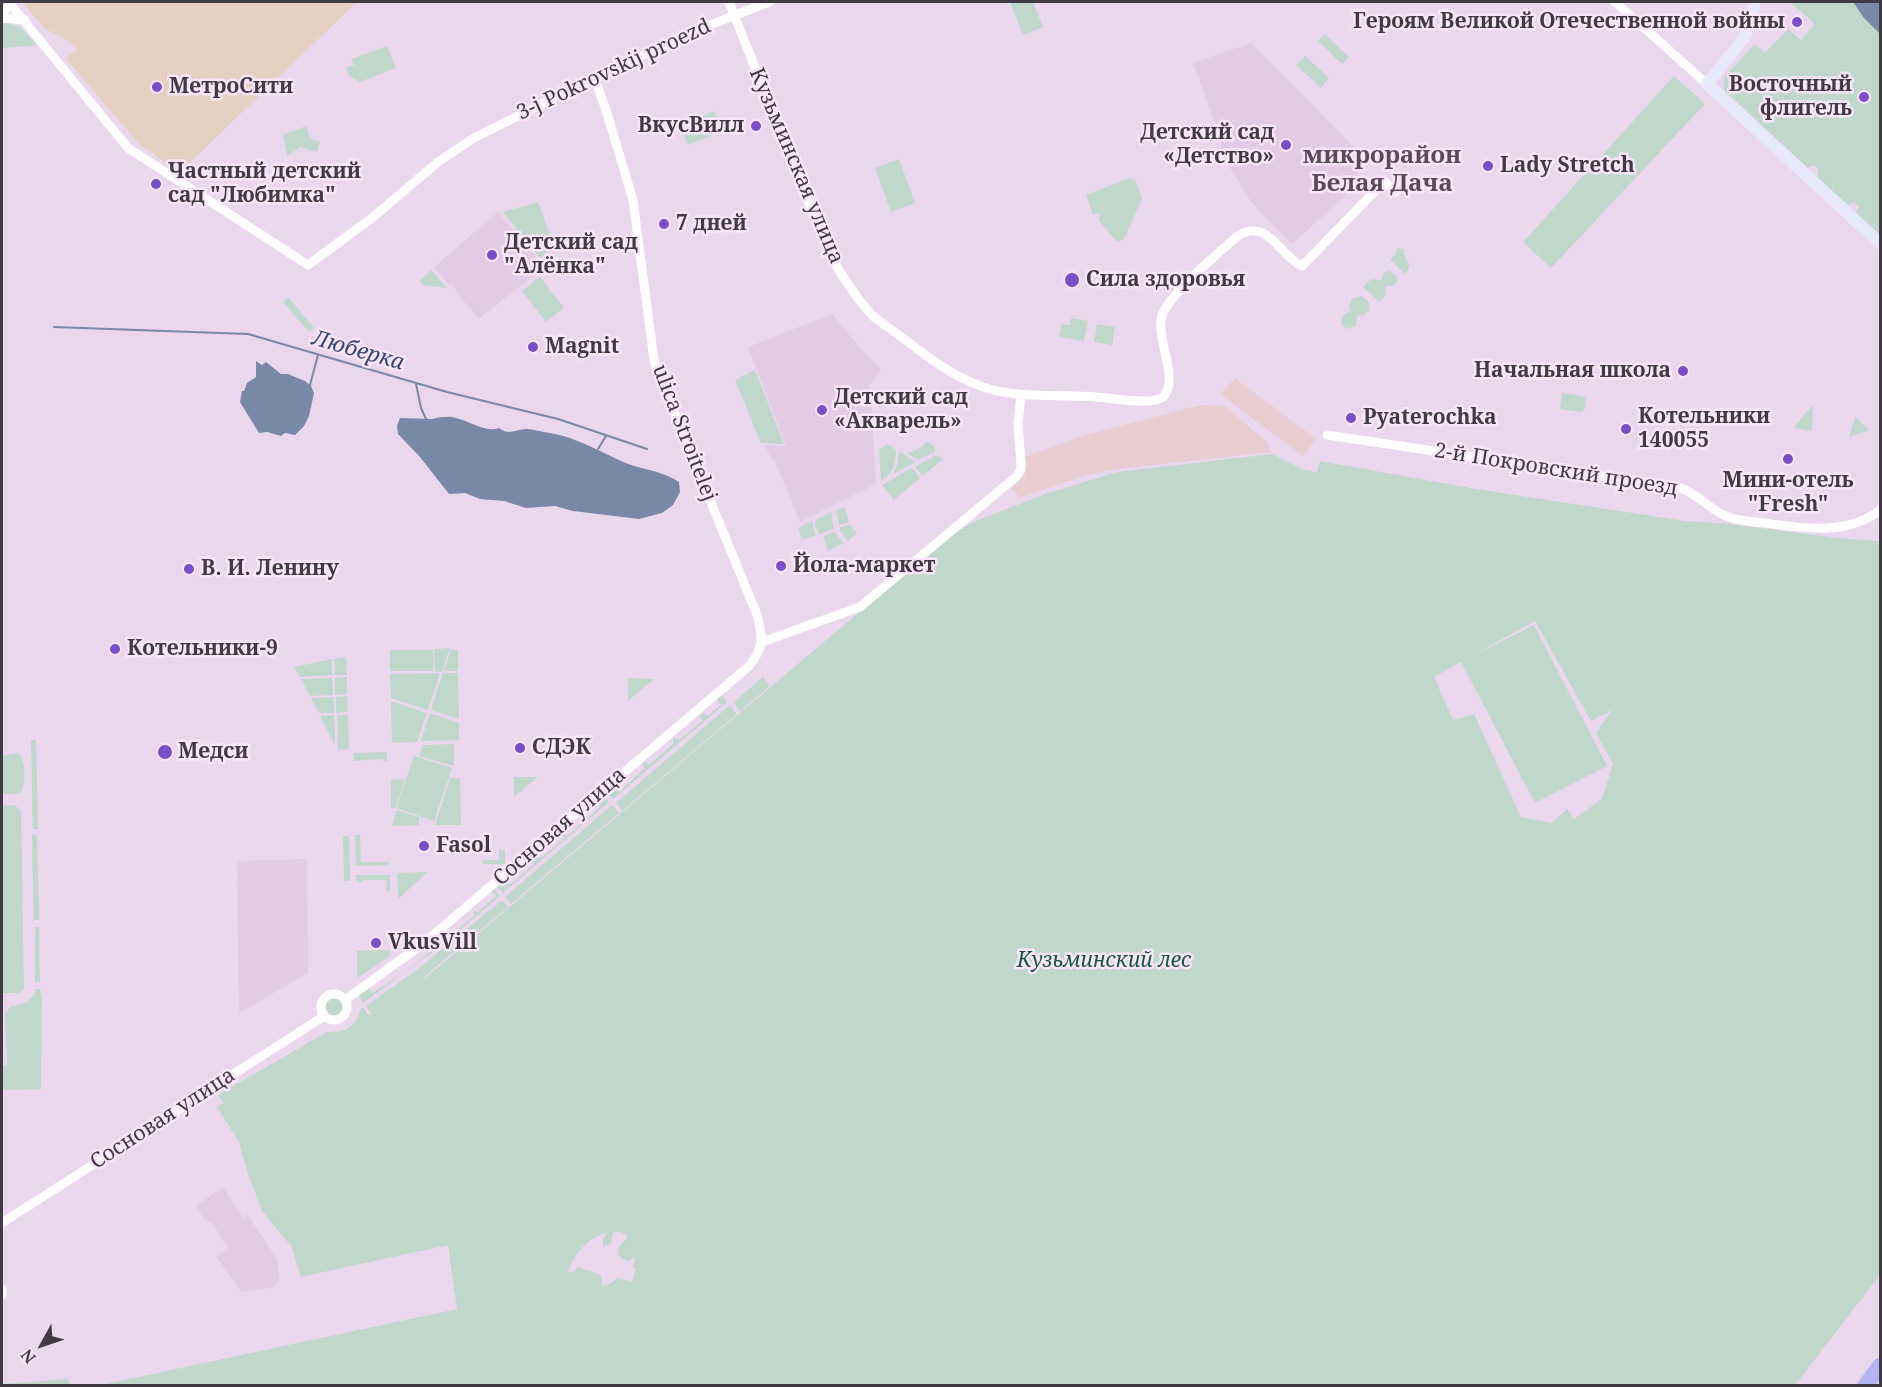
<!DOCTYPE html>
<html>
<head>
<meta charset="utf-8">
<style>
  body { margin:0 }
  #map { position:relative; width:1882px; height:1387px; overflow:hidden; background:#ebd7ed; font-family:"Noto Serif",serif }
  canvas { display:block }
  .frame { position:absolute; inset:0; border:3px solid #423a42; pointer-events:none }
  .north { position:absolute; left:12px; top:1315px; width:60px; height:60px; -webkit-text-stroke:4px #f9e4fa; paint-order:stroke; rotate:230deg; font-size:16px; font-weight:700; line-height:24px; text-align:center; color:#423a42 }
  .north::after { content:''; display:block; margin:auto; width:21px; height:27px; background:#423a42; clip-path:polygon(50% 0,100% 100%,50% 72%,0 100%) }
</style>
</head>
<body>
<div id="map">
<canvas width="1882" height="1387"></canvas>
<div class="frame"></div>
<div class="north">N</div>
</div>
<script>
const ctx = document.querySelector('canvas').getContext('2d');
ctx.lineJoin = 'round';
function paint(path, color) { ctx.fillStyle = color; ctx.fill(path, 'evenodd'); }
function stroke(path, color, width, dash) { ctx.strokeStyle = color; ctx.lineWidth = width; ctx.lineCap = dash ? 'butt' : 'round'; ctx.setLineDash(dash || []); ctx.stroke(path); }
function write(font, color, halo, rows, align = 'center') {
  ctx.font = font + ' "Noto Serif",serif'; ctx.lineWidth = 5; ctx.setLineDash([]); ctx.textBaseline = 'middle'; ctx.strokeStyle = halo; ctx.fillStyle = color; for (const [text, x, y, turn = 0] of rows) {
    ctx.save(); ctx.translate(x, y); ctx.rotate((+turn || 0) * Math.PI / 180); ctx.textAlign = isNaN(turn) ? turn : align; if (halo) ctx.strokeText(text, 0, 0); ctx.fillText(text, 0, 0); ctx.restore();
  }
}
paint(new Path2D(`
  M22,2h335l-177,170 -39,-26 -75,-87 11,-10 -11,-9 -22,-12z`), '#e4d1c1');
paint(new Path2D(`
  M1235,378l81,61 -13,17 -83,-62z
  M1201,405l24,1 43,37 3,9 -153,17 -28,5 -70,24 -9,-10 14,-13 -1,-18 61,-22z`), '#e8cdd2');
paint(new Path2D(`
  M1251,43l114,115 -9,22 -13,18 -51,46 -41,-42 -28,-46 -4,-22 -26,-71z
  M498,212l46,55 -65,52 -24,-28 1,-2 -4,-6 -3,2 -15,-18z
  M832,314l30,36 19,19 -11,16 6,99 -76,38 -26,-63h-3l-6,-14 21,1 -38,-99z
  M307,859l1,114 -69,40 -2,-152z
  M223,1187l20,31 5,-3 30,46 1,19 -5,7 -33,5 -25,-36 12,-8 -17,-27 -4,2 -11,-17z`), '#e3cae5');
paint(new Path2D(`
  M1010,2h23l10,25 -20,8z
  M1790,2h90v233l-24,-22 3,-6 -5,-5 -6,3 -31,-28 2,-7 -5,-5 -6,3 -84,-78v-13l31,-33 10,9 23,-24 13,11 14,-16z
  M6,23l13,3 17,18 -2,2 -32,2v-24z
  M1325,34l24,23 -7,7 -24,-23z
  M387,46l9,22 -36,14 -11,-6 -3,-9 8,-2 -3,-6z
  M1305,56l24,22 -8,10 -25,-23z
  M1674,76l31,28 -154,164 -28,-26z
  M714,111l9,20 -35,14 -8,-20z
  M306,126l5,13 9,3 -3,10 -16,-5 -14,9 -4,-21z
  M899,159l16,44 -24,9 -16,-44z
  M1130,178l6,3 6,18 -18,40 -7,3 -18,-21v-8l-6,2 -7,-20z
  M538,202l16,44 -14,12 -37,-46z
  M1397,248l7,1c0,2 0,5 1,7 3,7 7,10 0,18l-15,-15 6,-5z
  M431,270l16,18 -24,-3 -4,-4z
  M1389,270l8,6v6l-5,4h-6l-1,10 -6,6 -16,-15 8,-8 10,1 3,-7z
  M540,277l24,31 -18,14 -24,-31z
  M1361,296l8,6v8l-5,5 -7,1 -1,10 -9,3 -5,-4c-2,-8 2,-12 9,-14l-2,-6 3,-6z
  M288,297l26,31 -5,4 -26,-30z
  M1071,318l17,3 -4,20 -25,-4 3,-13 8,1z
  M1097,324l18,3 -3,18 -18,-3z
  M755,370l29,74 -23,-1 -26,-63z
  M1562,393l24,4 -1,12 -4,3 -21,-3z
  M1813,405l-1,26 -18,-3v-1z
  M1855,417l14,13 -20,7z
  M927,442l8,4v5l-17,9 -11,-7 10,-3z
  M887,444l9,6c0,13 -3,24 -15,31l-2,-31z
  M899,451l17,11 -23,12 5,-11z
  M1272,454l32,16 13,2 3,-11 156,28 209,32 44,3 118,15 33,2v734l-85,110 -1699,1 361,-77 -9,-64 -147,32 -10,-31 -29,-35 -15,-40 -8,-29 -22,-35 7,-4 -6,-8 109,-63c11,0 22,-1 29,-11 3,-6 2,-9 7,-14l5,8 3,-1 -5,-8 52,-37 84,-69 6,7 -89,74 11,-7 522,-440 26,-14 70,-27 69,-21zM1535,621l56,100 21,-11 -16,23 17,31 -11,35 -28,20 -7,-10 -15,14 -31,-6 -47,-103 -21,6 -19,-43 27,-15 74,141 72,-37 -73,-141 -64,32zM618,1231l10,5 -9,11 -1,6 4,6 6,2 7,-4 -2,10 3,2 -4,13 -14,-4 -8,6 -8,2 -1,-11 -23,-8 -5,5h-5c5,-18 22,-36 40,-40l-5,7v7l8,-2 2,-11z
  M936,455l7,4 -20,17 -8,-9z
  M912,468l8,10 -26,22 -12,-15z
  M845,507l4,15 -10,3 -3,-15z
  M831,512l3,17 -15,5 -4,-9 1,-5z
  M812,521l4,14 -14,5 -4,-12z
  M850,525l7,8 -9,8 -8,-10v-4z
  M834,532l10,11 -16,8 -5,-15z
  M450,648l-8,24h-7l-1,-23z
  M390,650h43l1,21h-44z
  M451,650h7v21h-14z
  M346,657l1,18h-12l-1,-16z
  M332,659v16l-32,2 -6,-10z
  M440,673l-12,37 -37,-12 -1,-24z
  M443,673h15l1,46 -28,-9z
  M347,677v17l-12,1v-17z
  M763,677l7,9 -30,25 -6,-9z
  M332,678l1,17 -23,1 -9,-17z
  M628,678l26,1 -26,22z
  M721,694l6,8 -114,97 -6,-7 9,-8 5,6 24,-22 -3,-3 2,-3h2l3,3 25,-22 -1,-5 6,2 24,-20 -3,-3 1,-3 3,-1 3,3 14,-11 -5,-7z
  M347,696l1,16 -12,1v-16z
  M333,697l1,16h-15l-8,-15z
  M391,701l36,12 -10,29 -25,1z
  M730,705l7,9 -115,97 -6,-8z
  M430,713l29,10v17l-38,1z
  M334,715l1,30 -15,-29z
  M337,715h11l1,34 -11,1z
  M31,740h5l2,89h-5z
  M454,744v22l-35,-10 4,-11z
  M387,752v9h-4v-2l-29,2v-8z
  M18,753c8,7 8,27 4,38l-5,3h-15v-38z
  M414,756l38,12 -18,53 -38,-13z
  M514,777h24l-24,20z
  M450,778h10l1,47h-26z
  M405,779l-10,29h-4v-28z
  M603,795l6,7 -106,91 -6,-7 8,-7 6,5 23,-20 -3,-4 6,-5 4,3 23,-20 -2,-6 5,4 33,-29 -4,-5z
  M2,805h13l6,7 3,177 -5,4h-17z
  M612,805l7,8 -108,91 -6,-7z
  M397,810l22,7v8l-27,1z
  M32,835h5l2,85h-5z
  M355,835h5l1,27h28v3l-33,1z
  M343,836h6l1,45h-6z
  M499,850h6v14h-22v-4h16z
  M428,872l-30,27 -1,-26z
  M356,875h34v16h-3l-1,-11h-24v2h-5z
  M494,889l6,7 -59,50 -78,57 -5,-9 10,-7 4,6 32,-20 70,-57 -1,-5 5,1 18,-16 -4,-5z
  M35,927h4l1,55h-5z
  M387,950h3v6l-33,22v-27z
  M36,989h4l2,9 -1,91 -39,1v-24l5,-1 -2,-52 6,-7c12,-1 21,-5 25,-17z
  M325 1007a9 9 0 1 1 18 0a9 9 0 1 1-18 0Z
  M68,1379l3,6h-69v-1z`), '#bfd8cb');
paint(new Path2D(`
  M1853,2h27v32l-16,-16z
  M256,361l6,4 4,-3 15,12h7l17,7 6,5 3,7 -5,23 -5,10 -9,9 -10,-2 -4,3 -14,-4 -8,1 -19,-31 2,-11h2l3,-8 9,-6z
  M441,417c5,0 11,-1 15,1 14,3 29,15 43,10 10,8 17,1 27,1 6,0 12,2 18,3 31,4 54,19 82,31 18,7 37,8 53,19l1,10 -7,13 -11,8 -23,6 -66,-8 -18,-5 -29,2 -22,-7 -24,-2 -15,-6 -16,1 -29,-37 -22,-23 -1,-8 3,-8 32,1z`), '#7888a7');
stroke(new Path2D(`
  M54,327l194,7 199,58 111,27 89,30
  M416,384l5,24 5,11
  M310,385l8,-30
  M598,449l8,-13`), '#7888a7', 2);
stroke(new Path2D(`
  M729,2l98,247c13,24 27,47 46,67 7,6 15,11 22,16 26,20 57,45 88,55 36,12 76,7 113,10 14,1 57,9 67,0 18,-18 -10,-62 0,-84 10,-21 57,-62 76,-78 30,-17 40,21 63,31l76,-78 7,-6 10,10 16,-11
  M1615,2l92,82
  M2,13l9,-8 117,143 180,117 64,-47 66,-56 36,-24 136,-68 105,-47 54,-21
  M2,18l23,2
  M1327,435l354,53c18,7 29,22 47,29 11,4 24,5 36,6 38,5 84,13 116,-13
  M762,642l98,-35 157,-131 4,-7v-6l-3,-39 3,-29
  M321 1007a13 13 0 1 1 26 0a13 13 0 1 1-26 0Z
  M345,1000l79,-57 325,-277c15,-18 14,-29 8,-51l-100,-245 -3,-10 -21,-160 -27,-90 -11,-31
  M2,1223l322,-207
  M2,1289v6`), '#fff', 9);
stroke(new Path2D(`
  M1755,2l-10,35 -38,47 173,159`), '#e8e8fc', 12);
stroke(new Path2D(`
  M1865,1386l15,-20`), '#b4b4f5', 16);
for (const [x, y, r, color] of [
  [1797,22,6,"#794ec7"],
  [157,87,6,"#794ec7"],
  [1864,97,6,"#794ec7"],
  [756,126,6,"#794ec7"],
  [1286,145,6,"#794ec7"],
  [1488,166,6,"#794ec7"],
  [156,184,6,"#794ec7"],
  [664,224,6,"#794ec7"],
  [492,255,6,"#794ec7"],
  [1072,280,8,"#794ec7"],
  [533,347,6,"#794ec7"],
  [1683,371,6,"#794ec7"],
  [822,410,6,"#794ec7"],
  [1351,418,6,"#794ec7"],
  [1626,429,6,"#794ec7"],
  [1788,459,6,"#794ec7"],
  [781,566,6,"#794ec7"],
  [189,569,6,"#794ec7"],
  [115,649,6,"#794ec7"],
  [520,748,6,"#794ec7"],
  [165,752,8,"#794ec7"],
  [424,846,6,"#794ec7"],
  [376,943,6,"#794ec7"]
]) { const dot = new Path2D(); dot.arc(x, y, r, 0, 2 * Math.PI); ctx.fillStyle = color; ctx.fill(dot); stroke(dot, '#f9e4fa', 2); }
write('bold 21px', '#423a42', '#f9e4fa', [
  ["Героям Великой Отечественной войны",1785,22,"right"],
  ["Восточный",1852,85,"right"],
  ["флигель",1852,109,"right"],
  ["МетроСити",169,87],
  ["ВкусВилл",744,126,"right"],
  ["Детский сад",1274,133,"right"],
  ["«Детство»",1274,157,"right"],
  ["Lady Stretch",1500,166],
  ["Частный детский",168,172],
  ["сад \"Любимка\"",168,196],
  ["7 дней",676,224],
  ["Детский сад",504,243],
  ["\"Алёнка\"",504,267],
  ["Сила здоровья",1086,280],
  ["Magnit",545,347],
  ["Начальная школа",1671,371,"right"],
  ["Детский сад",834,398],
  ["«Акварель»",834,422],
  ["Котельники",1638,417],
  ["140055",1638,441],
  ["Pyaterochka",1363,418],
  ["Мини-отель",1788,481,"center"],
  ["\"Fresh\"",1788,505,"center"],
  ["Йола-маркет",793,566],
  ["В. И. Ленину",201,569],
  ["Котельники-9",127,649],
  ["СДЭК",532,748],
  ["Медси",178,752],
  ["Fasol",436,846],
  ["VkusVill",388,943]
], 'left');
write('21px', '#423a42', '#f9e4fa', [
  ["3-j Pokrovskij proezd",614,70,-25],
  ["Кузьминская улица",796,166,67],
  ["ulica Stroitelej",684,433,69],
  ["2-й Покровский проезд",1556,470,9],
  ["Сосновая улица",560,827,-41],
  ["Сосновая улица",163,1119,-33]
]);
write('italic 21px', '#17593e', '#f9e4fa', [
  ["Кузьминский лес",1104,961]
]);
write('italic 22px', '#334874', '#f9e4fa', [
  ["Люберка",358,351,16]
]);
write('bold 24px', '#5a495b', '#f9e4fa', [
  ["микрорайон",1382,156],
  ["Белая Дача",1382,184]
]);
</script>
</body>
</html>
